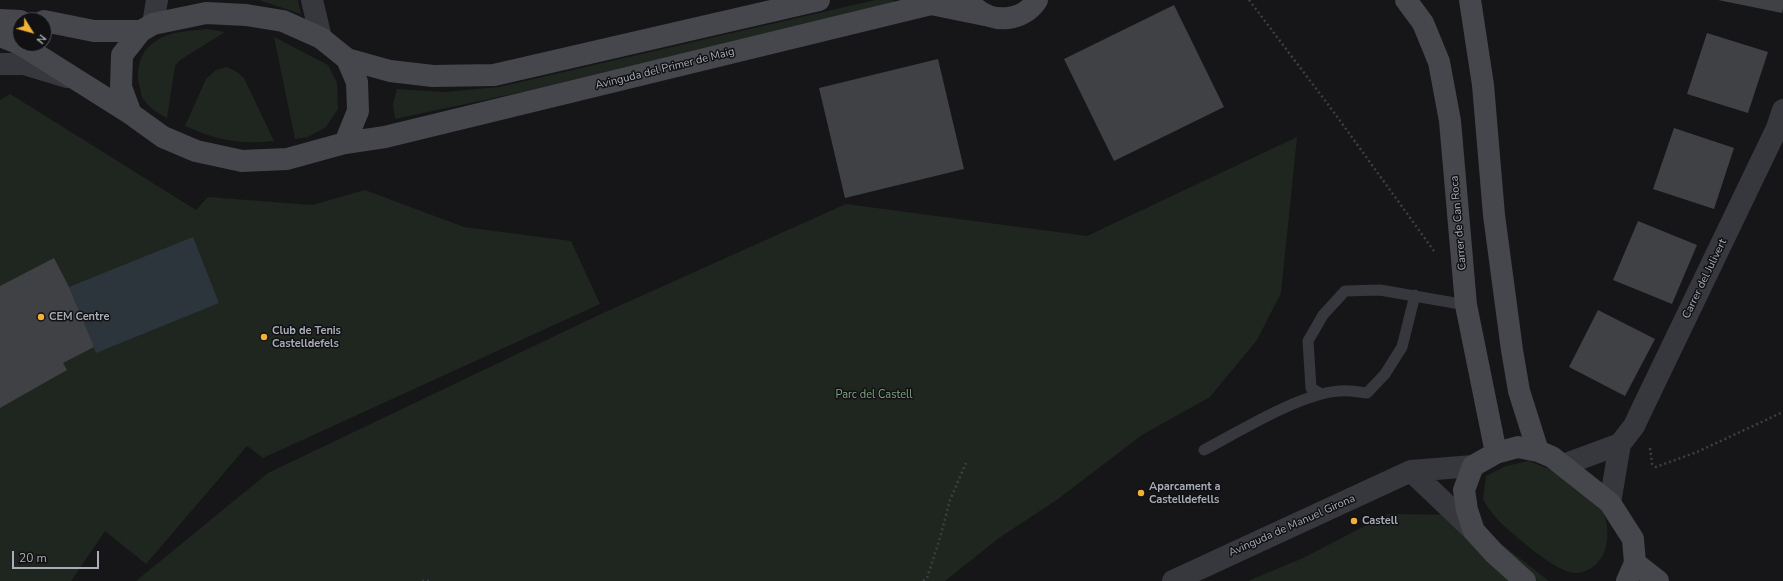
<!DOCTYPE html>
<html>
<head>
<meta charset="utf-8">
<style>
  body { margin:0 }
  #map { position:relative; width:1783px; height:581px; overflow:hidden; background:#161618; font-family:"Nunito Sans",sans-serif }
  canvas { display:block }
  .north { position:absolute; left:12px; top:12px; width:40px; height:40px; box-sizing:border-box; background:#111113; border:1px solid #4d4f55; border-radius:50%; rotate:127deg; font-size:11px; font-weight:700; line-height:16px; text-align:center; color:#a8adb8 }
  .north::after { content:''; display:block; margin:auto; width:14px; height:18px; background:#f2b134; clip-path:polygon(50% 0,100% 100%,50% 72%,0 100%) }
  .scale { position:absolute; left:12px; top:551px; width:87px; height:18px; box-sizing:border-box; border:2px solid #a8adb8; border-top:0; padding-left:5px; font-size:12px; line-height:14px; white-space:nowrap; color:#a8adb8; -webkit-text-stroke:3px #111113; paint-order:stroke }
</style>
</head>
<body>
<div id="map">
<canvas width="1783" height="581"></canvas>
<div class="north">N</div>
<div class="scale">20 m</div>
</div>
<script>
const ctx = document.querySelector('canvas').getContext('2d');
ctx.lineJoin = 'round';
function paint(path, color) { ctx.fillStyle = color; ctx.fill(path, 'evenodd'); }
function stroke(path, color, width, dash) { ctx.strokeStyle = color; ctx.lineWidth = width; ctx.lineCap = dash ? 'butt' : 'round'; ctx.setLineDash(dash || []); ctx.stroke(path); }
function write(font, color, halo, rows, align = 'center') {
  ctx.font = font + ' "Nunito Sans",sans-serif'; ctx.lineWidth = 3; ctx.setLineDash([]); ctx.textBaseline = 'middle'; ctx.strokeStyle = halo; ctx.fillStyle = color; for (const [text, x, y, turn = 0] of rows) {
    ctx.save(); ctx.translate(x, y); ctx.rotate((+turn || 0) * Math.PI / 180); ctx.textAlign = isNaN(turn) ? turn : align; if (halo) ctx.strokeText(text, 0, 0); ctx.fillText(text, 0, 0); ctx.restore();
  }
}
paint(new Path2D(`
  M259,0h39l3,14z
  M875,0h18l1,3 -372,89 -127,27 -2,-15 4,-15 47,3 55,-5z
  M207,29l18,3 -45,28 -5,6 -8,52c-9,-5 -17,-9 -23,-18 -3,-3 -3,-8 -4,-12 -6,-20 1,-39 19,-49 13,-8 33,-8 48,-10z
  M274,37l54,28 9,18 1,26 -12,18 -18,10 -13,2z
  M227,67l10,5 7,6 30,63c-34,4 -57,-1 -89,-15l21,-47 10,-9z
  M10,94l186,116 12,-13 104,8 53,-15 99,37 107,14 29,63 -337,154 -16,-12 -101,118 -41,-33 -34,50h-71v-481z
  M1297,137l-16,156 -24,47 -47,57 -68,38 -84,64 -59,39 -54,43h-809l132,-108 335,-160 243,-109 241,32z
  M1529,461l22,9 51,41c7,13 7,28 2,42 -6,13 -20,23 -34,19 -19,-4 -56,-37 -70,-50 -6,-6 -12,-15 -17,-22l3,-24 20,-10z
  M1388,514l76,1 85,66h-301l55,-23z`), '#1e261f');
paint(new Path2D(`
  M193,237l26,66 -123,50 -27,-66z`), '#2c353c');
paint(new Path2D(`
  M1718,0h65v8l-1,5z
  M1174,5l50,102 -110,54 -50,-102z
  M1707,33l61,19 -20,61 -61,-19z
  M938,59l26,110 -119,29 -26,-110z
  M1674,128l60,20 -20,61 -61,-20z
  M1638,221l59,24 -25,59 -59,-24z
  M54,258l15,29 25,60 -31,16 4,7 -67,38v-122z
  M1598,310l57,29 -30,57 -56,-29z`), '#404145');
stroke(new Path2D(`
  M1249,0l84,111 101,140
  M1650,448l2,16 4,3 41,-15 86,-40
  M422,581h7
  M923,581l4,-3 13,-40 10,-38 16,-37`), '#3d3f44', 2.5, [2, 3]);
stroke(new Path2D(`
  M1321,394l-10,-6 -3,-47 15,-26 22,-24 35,-1 86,15
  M1204,450c36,-19 95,-56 135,-59 9,-1 19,1 28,2l18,-19 17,-27 13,-52`), '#37383d', 11);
stroke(new Path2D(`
  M312,0l9,38
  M153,24l4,-24
  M0,64h24l43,13
  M1563,465l57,-21
  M1411,471l63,60
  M1610,503l10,-59 14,-18 9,-19 134,-279 6,-18
  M1173,581l238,-110 62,-5`), '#37383d', 22);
stroke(new Path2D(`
  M1406,0l17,23 16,39 11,59 16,184 30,148
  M1470,0l13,85 11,130 18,135 7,41 19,60
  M974,7c18,17 49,15 63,-7
  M0,20l20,1
  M44,21l50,10h47
  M0,36l20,8
  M20,44l111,70 32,23 33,14 46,10 45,-2 58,-16 40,-6 546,-133 54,11
  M347,59l43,12 43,5 61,-1 325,-75
  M131,114l-10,-27 1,-32 19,-24 12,-7 53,-11 40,2 37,6 38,17 26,21 10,23 1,29 -13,32
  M1635,563l23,18
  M1525,581l-31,-28 -20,-22 -7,-21 -3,-20 9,-24 23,-13 22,-6 20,4 14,6 58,46 23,36 2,24 -8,18`), '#45474d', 22);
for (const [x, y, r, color] of [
  [41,317,4,"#f2b134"],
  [264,337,4,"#f2b134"],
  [1141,493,4,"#f2b134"],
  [1354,521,4,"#f2b134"]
]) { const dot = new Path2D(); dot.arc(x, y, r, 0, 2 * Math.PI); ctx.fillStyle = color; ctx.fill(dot); stroke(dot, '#111113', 1.5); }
write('11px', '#a8adb8', '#111113', [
  ["Avinguda del Primer de Maig",665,69,-14],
  ["Carrer de Can Roca",1459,223,-95],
  ["Carrer del Julivert",1705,279,-64],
  ["Avinguda de Manuel Girona",1292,526,-24]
]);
write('bold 11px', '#a8adb8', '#111113', [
  ["CEM Centre",49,317],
  ["Club de Tenis",272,331],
  ["Castelldefels",272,344],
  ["Aparcament a",1149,487],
  ["Castelldefells",1149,500],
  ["Castell",1362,521]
], 'left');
write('11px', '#7fa381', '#111113', [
  ["Parc del Castell",874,395]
]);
</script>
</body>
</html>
